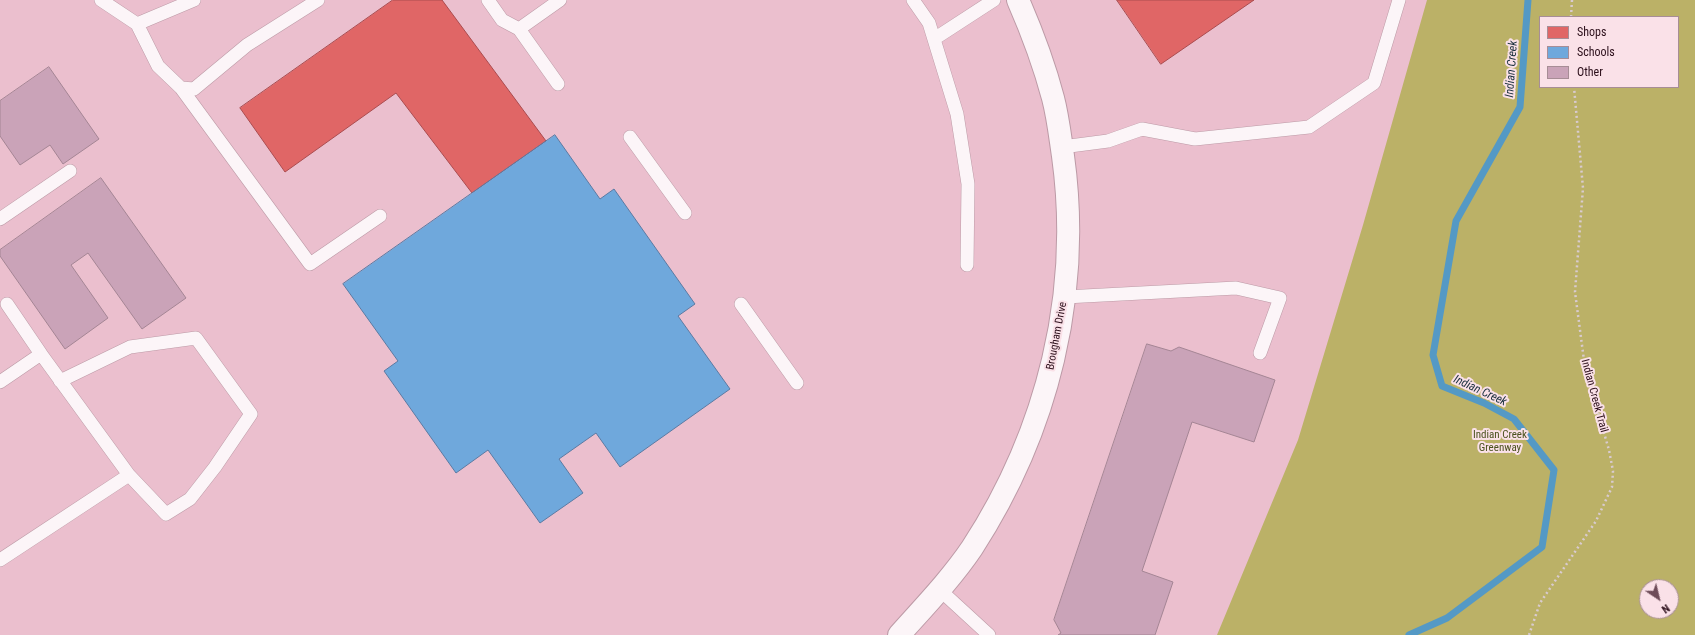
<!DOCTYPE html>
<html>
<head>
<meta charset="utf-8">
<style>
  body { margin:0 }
  #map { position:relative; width:1695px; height:635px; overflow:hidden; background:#ebbfce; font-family:"Roboto Condensed",sans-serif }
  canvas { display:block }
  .legend { position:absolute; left:1539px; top:16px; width:140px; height:72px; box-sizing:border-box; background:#fae1e8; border:1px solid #a78d96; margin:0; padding:5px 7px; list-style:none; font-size:12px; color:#2b0e1a }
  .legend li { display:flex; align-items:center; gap:8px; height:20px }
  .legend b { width:20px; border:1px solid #a78d96 }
  .north { position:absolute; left:1639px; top:579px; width:40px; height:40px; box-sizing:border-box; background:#fae1e8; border:1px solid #a78d96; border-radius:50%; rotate:145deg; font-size:11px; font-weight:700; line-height:16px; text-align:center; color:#2b0e1a }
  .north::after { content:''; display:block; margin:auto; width:14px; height:18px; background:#6e4c59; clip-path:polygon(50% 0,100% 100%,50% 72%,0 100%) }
</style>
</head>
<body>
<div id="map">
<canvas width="1695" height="635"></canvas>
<ul class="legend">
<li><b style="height:11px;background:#e06666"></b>Shops</li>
<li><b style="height:11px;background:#6fa8dc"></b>Schools</li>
<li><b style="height:11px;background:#caa3b8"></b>Other</li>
</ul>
<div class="north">N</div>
</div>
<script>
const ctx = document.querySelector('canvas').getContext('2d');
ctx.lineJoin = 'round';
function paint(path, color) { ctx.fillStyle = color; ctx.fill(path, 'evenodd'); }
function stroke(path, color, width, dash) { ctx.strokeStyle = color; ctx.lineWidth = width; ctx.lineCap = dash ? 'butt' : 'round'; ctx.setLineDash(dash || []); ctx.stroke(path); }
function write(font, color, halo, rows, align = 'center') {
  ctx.font = font + ' "Roboto Condensed",sans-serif'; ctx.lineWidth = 4; ctx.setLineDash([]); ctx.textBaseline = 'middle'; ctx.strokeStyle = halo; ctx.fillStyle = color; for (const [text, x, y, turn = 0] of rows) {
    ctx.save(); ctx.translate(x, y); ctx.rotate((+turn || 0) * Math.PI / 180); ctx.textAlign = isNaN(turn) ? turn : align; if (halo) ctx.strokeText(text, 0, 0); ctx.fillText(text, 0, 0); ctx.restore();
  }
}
paint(new Path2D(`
  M1427,0h268v635h-478l81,-195 65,-215zM1540,17h138v70h-138zM1647,587h24v24h-24z`), '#bbb167');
const shops = new Path2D(`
  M393,0h49l104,141 -74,52 -76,-100 -111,79 -45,-64z
  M1117,0h137l-93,64z`);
paint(shops, '#e06666');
stroke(shops, '#aa4c4f', 1);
const schools = new Path2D(`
  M555,135l45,64 14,-10 81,115 -17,12 52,73 -110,78 -24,-34 -37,26 24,34 -43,30 -52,-73 -32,23 -72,-102 14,-10 -55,-77z`);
paint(schools, '#6fa8dc');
stroke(schools, '#5b7aa2', 1);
stroke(new Path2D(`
  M1409,635l38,-17 95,-71 12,-77 -40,-51 -30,-16 -42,-17 -9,-31 23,-134 64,-114 8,-107`), '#5499c5', 7);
const building = new Path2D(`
  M49,67l50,72 -36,25 -13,-19 -30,20 -20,-29v-35z
  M101,178l85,120 -44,31 -54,-76 -17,12 37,53 -43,31 -65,-93v-6z
  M1147,344l24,7 8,-4 96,33 -21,62 -62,-20 -50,149 31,11 -18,53h-97l3,-2 -7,-13z`);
paint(building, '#caa3b8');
stroke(building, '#a48594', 1);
const service = new Path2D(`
  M101,0l36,24 57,-24
  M488,0l14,20 17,9 39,55
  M913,0l16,23 28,91 11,70 -1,81
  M137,24l21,42 23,22 13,1 53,-44 71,-45
  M519,29l41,-29
  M934,39l60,-39
  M181,88l129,176 70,-48
  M630,137l55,76
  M1062,147l46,-6 34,-12 53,10 114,-12 65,-44 25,-83
  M0,219l70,-48
  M1065,297l171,-9 44,10 -20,55
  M7,304l34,50
  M741,304l56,79
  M0,382l41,-28 88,121
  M0,560l129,-85 37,39 24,-15 25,-32 36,-53 -55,-76 -66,9 -70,34
  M940,590l49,45`);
const tertiary = new Path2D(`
  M899,635c25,-28 52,-56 73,-87 76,-117 110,-255 91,-392 -3,-20 -5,-39 -10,-58 -9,-34 -21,-66 -35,-98`);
stroke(service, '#bc9aa6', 14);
stroke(tertiary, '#bc9aa6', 24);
stroke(new Path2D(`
  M1571,17l1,-17
  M1529,635l11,-32 56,-82 16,-34 1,-16 -4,-21 -24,-82 -10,-76 8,-104 -9,-101`), '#d9cbd0', 2.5, [2, 3]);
stroke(service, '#fcf5f8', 13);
stroke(tertiary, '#fcf5f8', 22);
write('11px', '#2b0e1a', '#fae1e8', [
  ["Brougham Drive",1057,336,-79],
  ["Indian Creek Trail",1594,396,75]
]);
write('11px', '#49511d', '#fae1e8', [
  ["Indian Creek",1500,435],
  ["Greenway",1500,448]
]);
write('italic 12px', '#192f3d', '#fae1e8', [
  ["Indian Creek",1512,69,-86],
  ["Indian Creek",1480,391,25]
]);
</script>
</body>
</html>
